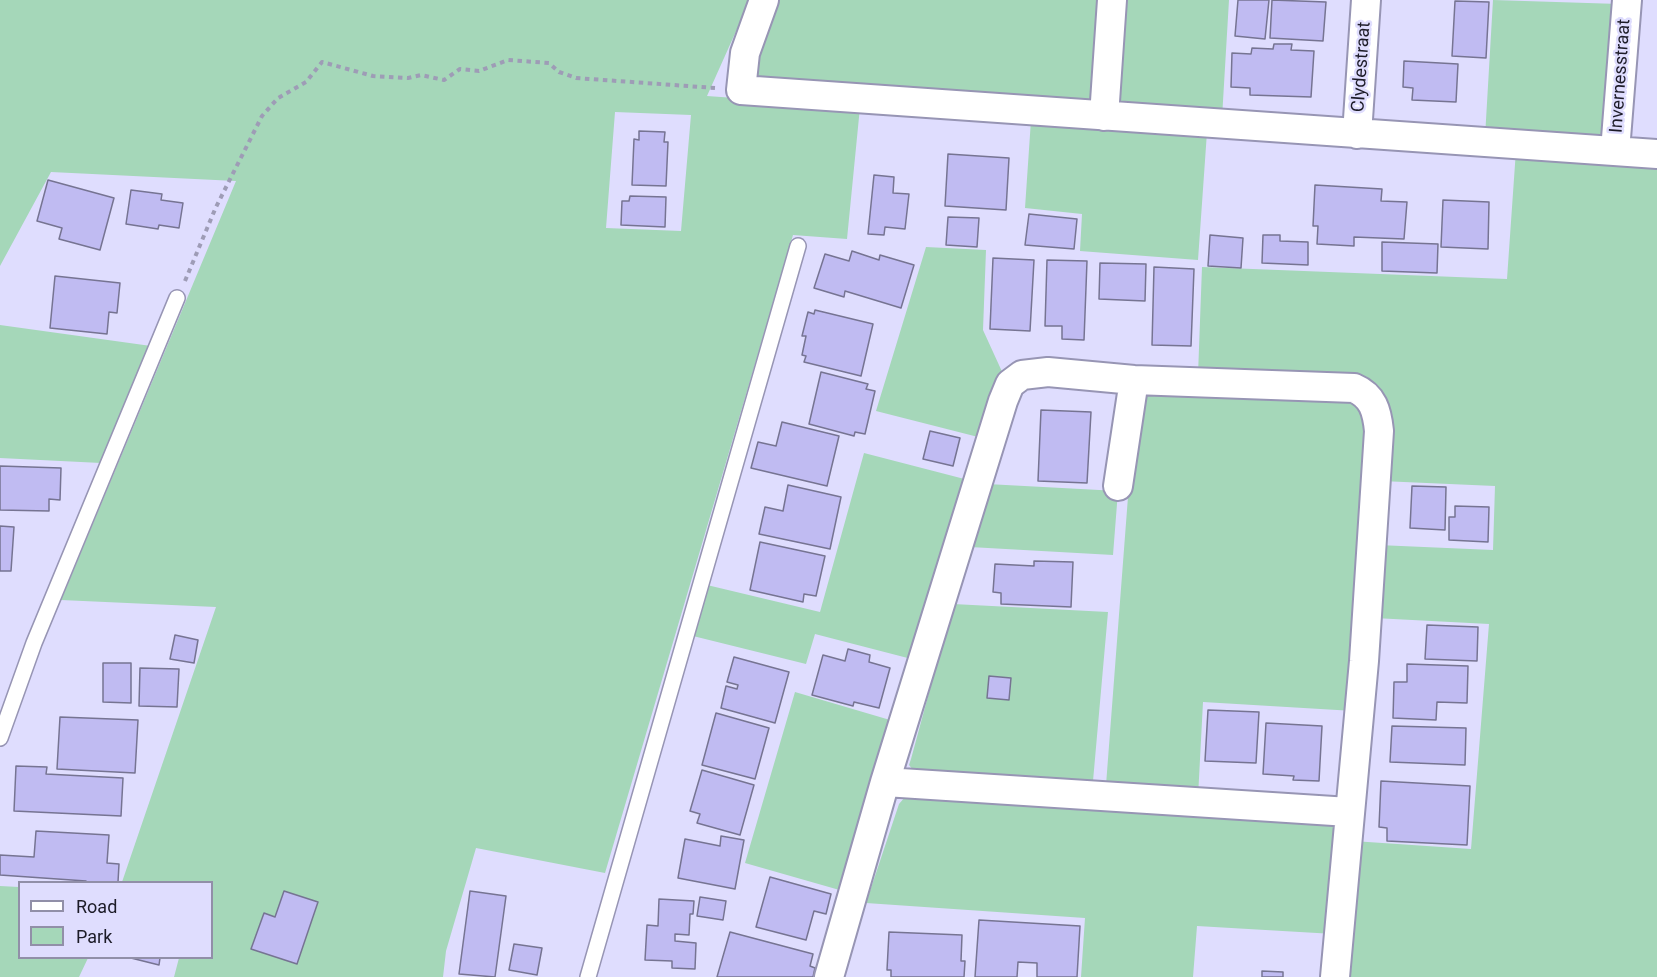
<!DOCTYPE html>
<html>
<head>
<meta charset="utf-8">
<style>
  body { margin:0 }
  #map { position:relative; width:1657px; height:977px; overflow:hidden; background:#dfddfe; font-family:Roboto,sans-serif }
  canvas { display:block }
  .legend { position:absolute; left:18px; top:881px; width:195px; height:78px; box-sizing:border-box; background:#dfddfe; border:2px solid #918fa8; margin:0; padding:8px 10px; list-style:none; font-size:18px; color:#1c1b27 }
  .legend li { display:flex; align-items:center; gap:12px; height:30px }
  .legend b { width:30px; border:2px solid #918fa8 }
</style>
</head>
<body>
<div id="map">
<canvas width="1657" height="977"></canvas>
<ul class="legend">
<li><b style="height:8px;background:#fff"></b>Road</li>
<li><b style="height:16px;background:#a5d7b9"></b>Park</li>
</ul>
</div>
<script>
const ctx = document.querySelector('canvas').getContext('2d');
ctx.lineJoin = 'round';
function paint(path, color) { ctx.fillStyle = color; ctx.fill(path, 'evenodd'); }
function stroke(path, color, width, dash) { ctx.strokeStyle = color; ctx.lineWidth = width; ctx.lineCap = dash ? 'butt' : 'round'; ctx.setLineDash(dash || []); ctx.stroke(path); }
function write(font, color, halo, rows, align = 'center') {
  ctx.font = font + ' Roboto,sans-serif'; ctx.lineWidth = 5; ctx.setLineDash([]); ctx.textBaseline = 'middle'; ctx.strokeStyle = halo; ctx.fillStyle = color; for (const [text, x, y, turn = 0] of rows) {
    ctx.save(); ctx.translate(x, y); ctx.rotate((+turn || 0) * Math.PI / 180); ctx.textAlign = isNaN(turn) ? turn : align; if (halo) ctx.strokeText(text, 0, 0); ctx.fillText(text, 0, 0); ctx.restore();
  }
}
paint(new Path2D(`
  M0,0h750l-43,96 153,11 -13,132 -54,-4 -188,638 -129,-25 -30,103 -3,26h-269l5,-19h33v-76h-90l94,-275 -155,-7 175,-419 -185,-9 -51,94zM615,112l76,3 -10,116 -75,-3z
  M770,0h337l-8,103 -337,-24 -8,-5z
  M1119,0h110l-7,118 -106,-16z
  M1493,0l126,4 -16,137 -118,-4z
  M1031,120l176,12 -9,128 -118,-9 2,-37 -57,-6z
  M1516,150l141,10v817h-313l9,-136 118,8 18,-225 -115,-6 4,-73 115,5 2,-64 -114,-5 1,-82 -184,-24 4,-108 305,12z
  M926,247l60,3 -3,80 21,46 -18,63 -110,-28z
  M0,325l151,21 -50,117 -101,-5z
  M1136,392l218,4 16,18 -16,297 -151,-9 -5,95 -92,-12z
  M864,453l112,29 -49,181 -112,-29 -9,30 -113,-28 14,-51 113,27z
  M987,484l131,7 -5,64 -143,-8z
  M953,604l155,8 -15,169 -179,-10 -5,-6 2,-6z
  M795,692l112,33 -50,170 -112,-32z
  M905,797l431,27 -2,110 -137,-8 -4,51h-112l4,-59 -219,-15 33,-99z
  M0,886l19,1 1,71h68l-9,19h-79z`), '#a5d7b9');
const building = new Path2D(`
  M1238,0h31l-4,39 -30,-3z
  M1272,0l54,2 -3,39 -53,-3z
  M1455,1l34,1 -3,56 -34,-2z
  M1274,44h18l-1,6 23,1 -3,46 -61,-2v-7l-19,-1 1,-34 19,1 1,-6 21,1z
  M1404,61l54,3 -2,38 -44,-2 1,-12 -10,-1z
  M639,131l26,1 -1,10h4l-2,44 -34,-1 2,-46 5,1z
  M948,154l61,4 -3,52 -61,-4z
  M874,175l20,2 -1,16 16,1 -4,35 -20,-2 -1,8 -16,-1z
  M48,180l66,18 -14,52 -41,-11 3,-11 -25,-7z
  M1315,185l67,4 -1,12 26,1 -3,37 -50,-2v9l-37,-2 1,-18h-5z
  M131,190l31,4 -1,6 22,3 -4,25 -20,-3 -1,4 -32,-5z
  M630,196l36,1 -1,30 -44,-2 1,-24h7z
  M1443,200l46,2 -1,47 -47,-2z
  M1029,214l48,5 -3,30 -49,-4z
  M948,217l31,1 -2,29 -31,-2z
  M1210,235l33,3 -2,30 -33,-2z
  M1263,235h17v6l28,1v23l-46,-2z
  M1382,242l56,2 -1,29 -55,-2z
  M852,251l27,9 1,-5 34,10 -13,43 -56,-17 -1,6 -30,-9 11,-34 24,7z
  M993,258l41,2 -4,71 -40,-2z
  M1047,260l40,1 -3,79 -22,-1v-13h-17z
  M1100,263l46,1 -1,37 -46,-2z
  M1154,267l40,2 -3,77 -39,-1z
  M55,276l65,7 -3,30 -8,-1 -2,22 -57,-6z
  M815,310l58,14 -12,52 -57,-14 2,-6 -4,-1 4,-19h-4l6,-24 6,2z
  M821,372l47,12 -2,5 9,2 -10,43 -10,-2 -1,4 -45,-12z
  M1041,410l50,2 -4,71 -49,-2z
  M782,422l57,14 -12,50 -76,-18 7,-26 18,4z
  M930,431l30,7 -7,28 -30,-7z
  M0,466l61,2 -1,32 -11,-1v12l-49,-1z
  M788,485l53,12 -11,52 -71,-15 6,-27 18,4z
  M1412,486l34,1 -1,43 -35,-2z
  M1455,506l34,1 -1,35 -39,-2v-23h6z
  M0,526l14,1 -3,44h-11z
  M760,542l65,14 -9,40 -12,-2 -1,8 -53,-12z
  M1034,561l39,1 -2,45 -70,-3v-11l-8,-1 2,-28 39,2z
  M1427,625l51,2 -1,34 -52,-2z
  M175,635l23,5 -4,23 -24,-4z
  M848,649l22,6 -1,7 21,6 -11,40 -25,-6 -1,4 -41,-11 11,-40 22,6z
  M734,657l55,15 -14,51 -54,-15 5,-22 11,3 1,-4 -11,-3z
  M103,663h28v40l-28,-1z
  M1407,664l61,2 -1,37 -30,-1 -1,18 -43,-2 1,-36h13z
  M140,668l39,1 -2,38 -38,-1z
  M989,676l22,2 -2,22 -22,-2z
  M1208,710l51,2 -3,51 -51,-2z
  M716,713l53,15 -14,51 -53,-14z
  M60,717l78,3 -3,53 -78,-4z
  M1266,723l56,3 -3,55 -26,-1 1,-4 -31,-2z
  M1392,726l74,2 -1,37 -75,-3z
  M16,766l31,1 -1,7 77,4 -2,38 -107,-5z
  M702,770l52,15 -14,50 -43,-12 3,-9 -10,-3z
  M1381,781l89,5 -3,59 -80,-4v-13l-8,-1z
  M36,831l73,4 -2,28 12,1 -1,18h-32v-1l-86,-6v-20l34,2z
  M721,836l23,4 -9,49 -57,-11 7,-39 35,7z
  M770,877l61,17 -5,20 -12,-3 -8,29 -50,-13z
  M284,891l34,11 -21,62 -46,-15 13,-36 11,4z
  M470,891l36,5 -11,81 -36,-3z
  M700,897l26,4 -3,19 -26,-4z
  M659,899l35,2 -1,13h-3l-1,21 -14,-1v7l21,2 -1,26 -23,-1v-7l-27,-1 2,-35 11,1z
  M979,920l101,6 -3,51h-40v-14l-19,-1 -1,15h-42z
  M730,932l83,22 -3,12 5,2 -2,9h-96z
  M889,932l73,3 -1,26h4l-1,16h-73v-7h-4z
  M514,944l28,4 -5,27 -28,-5z
  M131,958h29l-1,7z
  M1262,971l21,1v5h-21z`);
paint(building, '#c0bbf2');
stroke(building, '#767492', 1.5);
const service = new Path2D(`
  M0,738l34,-95 143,-345
  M588,977l210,-731`);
const minor = new Path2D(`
  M764,0l-19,53 -4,37 916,64
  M1104,116l8,-116
  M1357,134l9,-134
  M1615,151l12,-151
  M1118,486l16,-106
  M885,782l464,30
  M829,977l56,-195 118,-381 7,-17 12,-9 26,-3 86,8 220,8c19,8 23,23 25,43l-15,230 -29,316`);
stroke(service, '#9795b4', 18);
stroke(minor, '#9795b4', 32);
stroke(new Path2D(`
  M185,281l31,-74 46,-91 16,-18 28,-16 16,-20 51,14 35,2 13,-3 23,5 16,-11 19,2 29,-11 41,3 10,9 17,6 139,10`), '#9e9cb6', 4, [4.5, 4.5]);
stroke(service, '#fff', 15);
stroke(minor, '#fff', 28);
write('18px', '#1c1b27', '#dfddfe', [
  ["Clydestraat",1362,67,-86],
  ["Invernesstraat",1621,76,-86]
]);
</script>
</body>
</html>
